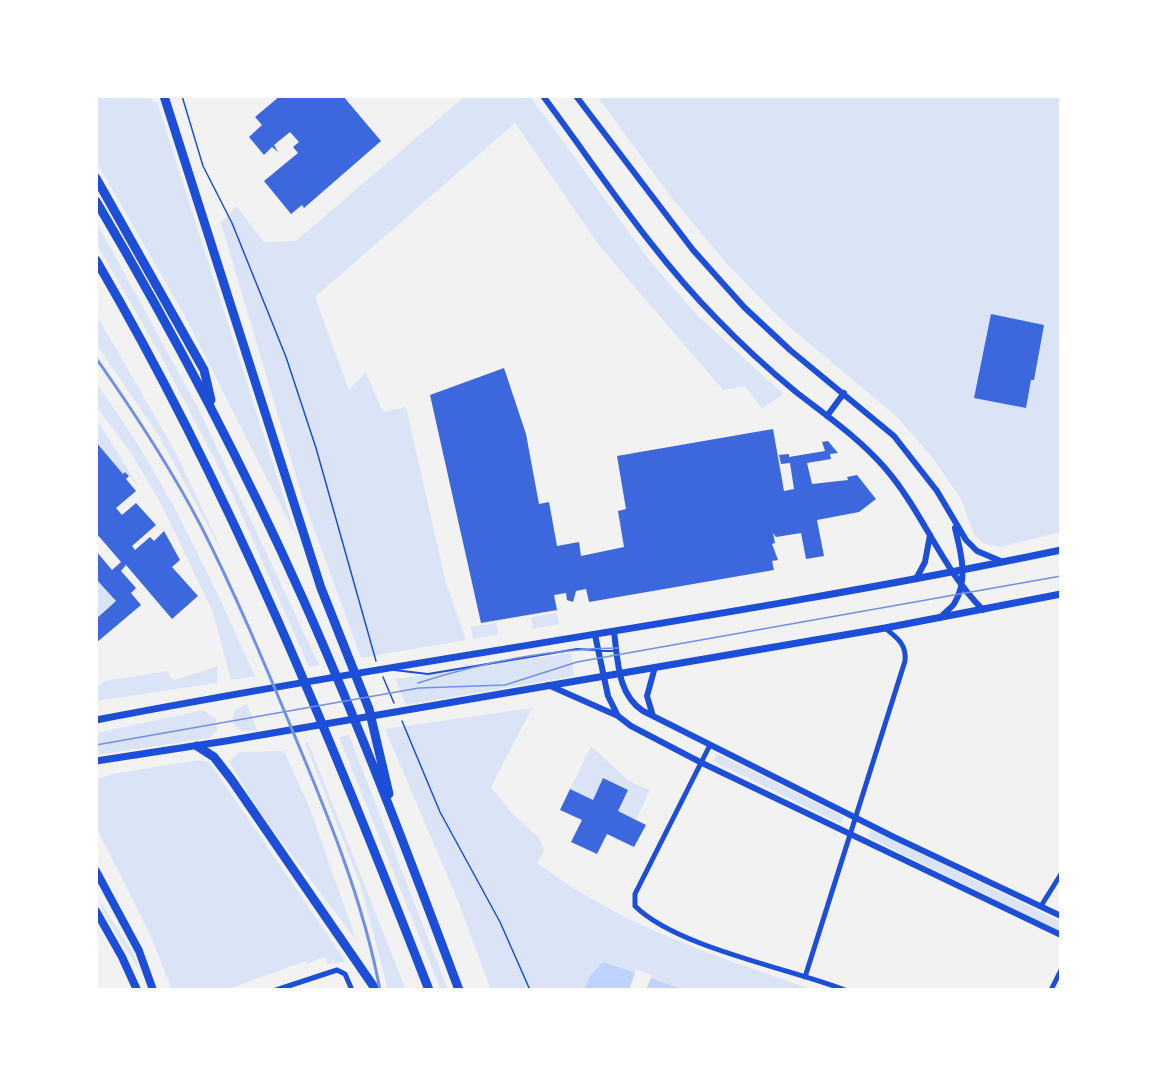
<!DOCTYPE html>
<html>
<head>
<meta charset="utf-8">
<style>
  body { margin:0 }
  #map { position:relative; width:1157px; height:1086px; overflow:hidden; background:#f2f2f2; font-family:Quicksand,sans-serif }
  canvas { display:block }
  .frame { position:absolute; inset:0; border:98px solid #fff; pointer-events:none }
</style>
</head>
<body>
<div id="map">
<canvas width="1157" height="1086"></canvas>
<div class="frame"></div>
</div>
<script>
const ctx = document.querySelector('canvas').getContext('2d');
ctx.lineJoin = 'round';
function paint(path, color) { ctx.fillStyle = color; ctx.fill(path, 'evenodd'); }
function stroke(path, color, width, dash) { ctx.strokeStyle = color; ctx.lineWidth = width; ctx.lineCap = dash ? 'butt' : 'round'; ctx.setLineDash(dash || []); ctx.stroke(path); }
paint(new Path2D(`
  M151,96l2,7 4,-1 139,434 -109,-216 -91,-159v-64z
  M465,96h65l119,164 48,55 86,79 -21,15 -17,-23 -22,4 -125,-146 -83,-121 -200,174 34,93 17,-18 17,40 23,-5 40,176 20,57 -105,18 -60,-165 -80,-270 15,-17 28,36 32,-1z
  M597,96h464v436l-61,15 -16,-3 -10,-10 -14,-37 -28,-40 -36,-41 -110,-92 -59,-60 -56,-67z
  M96,221l104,191 119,253 -10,2 -77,-174 -72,-139 -64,-111z
  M96,314l79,137 51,108 -67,-123 -63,-92z
  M96,383c67,90 113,191 159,293l-24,4 -18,-68 -52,-108 -30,-51 -35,-47z
  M99,423l40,64 -13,-15 -3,2 -27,-32v-17z
  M96,579l20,22 -20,18z
  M557,613l2,11 -26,5 -2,-12z
  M496,623l2,11 -25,5 -2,-12z
  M571,653l3,23 -168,29 -11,-26z
  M218,666l-1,17 -121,18v-13l9,-7 63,-10 2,7 5,2z
  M247,704l10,26 -16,1 -9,-10 3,-11z
  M532,708l-41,79 20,25 28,26 5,13 -7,12c88,65 176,92 277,127h-323l-33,-89 -73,-172z
  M203,710l13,9 1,12 -8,7 -113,17v-22z
  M349,735l99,255h-7l-102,-253z
  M308,742l98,248h-18l-27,-104 -56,-143z
  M591,746l38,35 21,9 -14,30 -18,-9 9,-21 -24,-12 -10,22 -23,-11z
  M284,751l27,60 45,129 -101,-134 -26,-45 11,-9z
  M718,754l125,62 -2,8 -128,-63z
  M200,760l10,3 136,199 -18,2 -3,-7 -18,7 -2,-3 -79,29h-54l-23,-58 -53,-105v-47l16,-6z
  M871,829l190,93v10l-193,-95z
  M96,895l38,60 7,18 -32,-51z`), '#dbe4f7');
paint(new Path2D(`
  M603,962l82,28h-101l6,-14z`), '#bfd3fe');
paint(new Path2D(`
  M636,970l16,5 -6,15h-17z`), '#f2f2f2');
paint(new Path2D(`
  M280,96h63l38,45 -77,67 -2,-3 -11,9 -27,-33 34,-28 -5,-6 6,-5 -9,-10 -16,13 4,7 -6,-5 -8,8 -15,-18 13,-12 -7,-8z
  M991,314l53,11 -10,55h-3l-5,28 -52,-10z
  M504,368l22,66 13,70 10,-2 8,44 22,-4 2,14 43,-9 -6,-36 8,-2 -9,-53 156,-27 11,62 10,-2 -4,-26 -9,1 -2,-9 10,-1v3l36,-6 -3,-9 6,-1 10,12 -8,1 1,5 -24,4 5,21 36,-4 -1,-3 10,-2 19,24 -17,13 -42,8 7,36 -18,3 -5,-26 -25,4 -3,-4 2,10 -3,1 6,16 -6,1 2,9 -185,32 -3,-13 -10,2 -3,11 -6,-2 -1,-7 -12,2 3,15 -76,13 -51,-228z
  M96,442l27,32 2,-2 4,4 -3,3 10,12 -20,17 6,7 14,-12 20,22 -24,21 3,4 15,-13 4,4 10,-10 16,29 -8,7 26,29 -26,23 -46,-54 -5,6 15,17 -5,5 10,12 -45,38v-24l20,-18 -20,-22v-28l16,19 9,-8 -25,-29z
  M603,778l25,12 -10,21 28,14 -12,22 -27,-13 -10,20 -26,-12 11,-22 -22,-10 10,-21 23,11z`), '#3d67dc');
stroke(new Path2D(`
  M182,96l21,70 29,57 54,134 30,91 60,213
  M383,677l11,26
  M402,721l38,91 60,110 30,68`), '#1d4ed8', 1.5);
stroke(new Path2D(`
  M601,651h12
  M394,670l34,4 149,-25 19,1`), '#1d4ed8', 2);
stroke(new Path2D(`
  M710,745l-75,149v12c41,41 153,62 210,84
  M1041,906l20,-32
  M805,977l100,-316c2,-17 -9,-24 -20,-33
  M276,990l61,-20 8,4 7,16
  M1051,990l10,-20`), '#1d4ed8', 5);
stroke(new Path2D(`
  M543,96c56,75 107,155 173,222 25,26 52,51 80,74 31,24 63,46 89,76 38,44 57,101 98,142
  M576,96l117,154 51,57 46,43 104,86 43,55 29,49 11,11 26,11
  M827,416l17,-23
  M916,579l9,-17 5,-27
  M940,618c4,-5 10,-9 14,-14 15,-24 7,-51 1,-76
  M614,632c4,28 3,62 29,79l251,126 167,79
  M595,635l13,61 10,20
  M548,685l70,31 13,10 69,36 361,173
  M653,716l-6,-20 8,-29`), '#1d4ed8', 6);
stroke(new Path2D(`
  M96,720c321,-62 645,-103 965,-170
  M96,761l130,-20 659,-113 176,-34`), '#1d4ed8', 7);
stroke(new Path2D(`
  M96,871l43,80 14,39
  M96,911l26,46 15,33`), '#1d4ed8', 8);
stroke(new Path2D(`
  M164,96l157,492 48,121 20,85
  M96,178l108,192 7,30
  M96,201c76,129 146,261 207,398 57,128 107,260 156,391
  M96,260c135,231 236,481 333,730
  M197,746l17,11 17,22 145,211`), '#1d4ed8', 9);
stroke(new Path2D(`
  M418,683c65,-21 131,-34 200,-35
  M96,745l323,-57 86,-3 72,-23 484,-86`), '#7290e2', 1.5);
stroke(new Path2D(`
  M96,358c38,54 75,110 106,170 33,65 61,132 89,199 36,86 72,172 89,263`), '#7290e2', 3);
</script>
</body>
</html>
